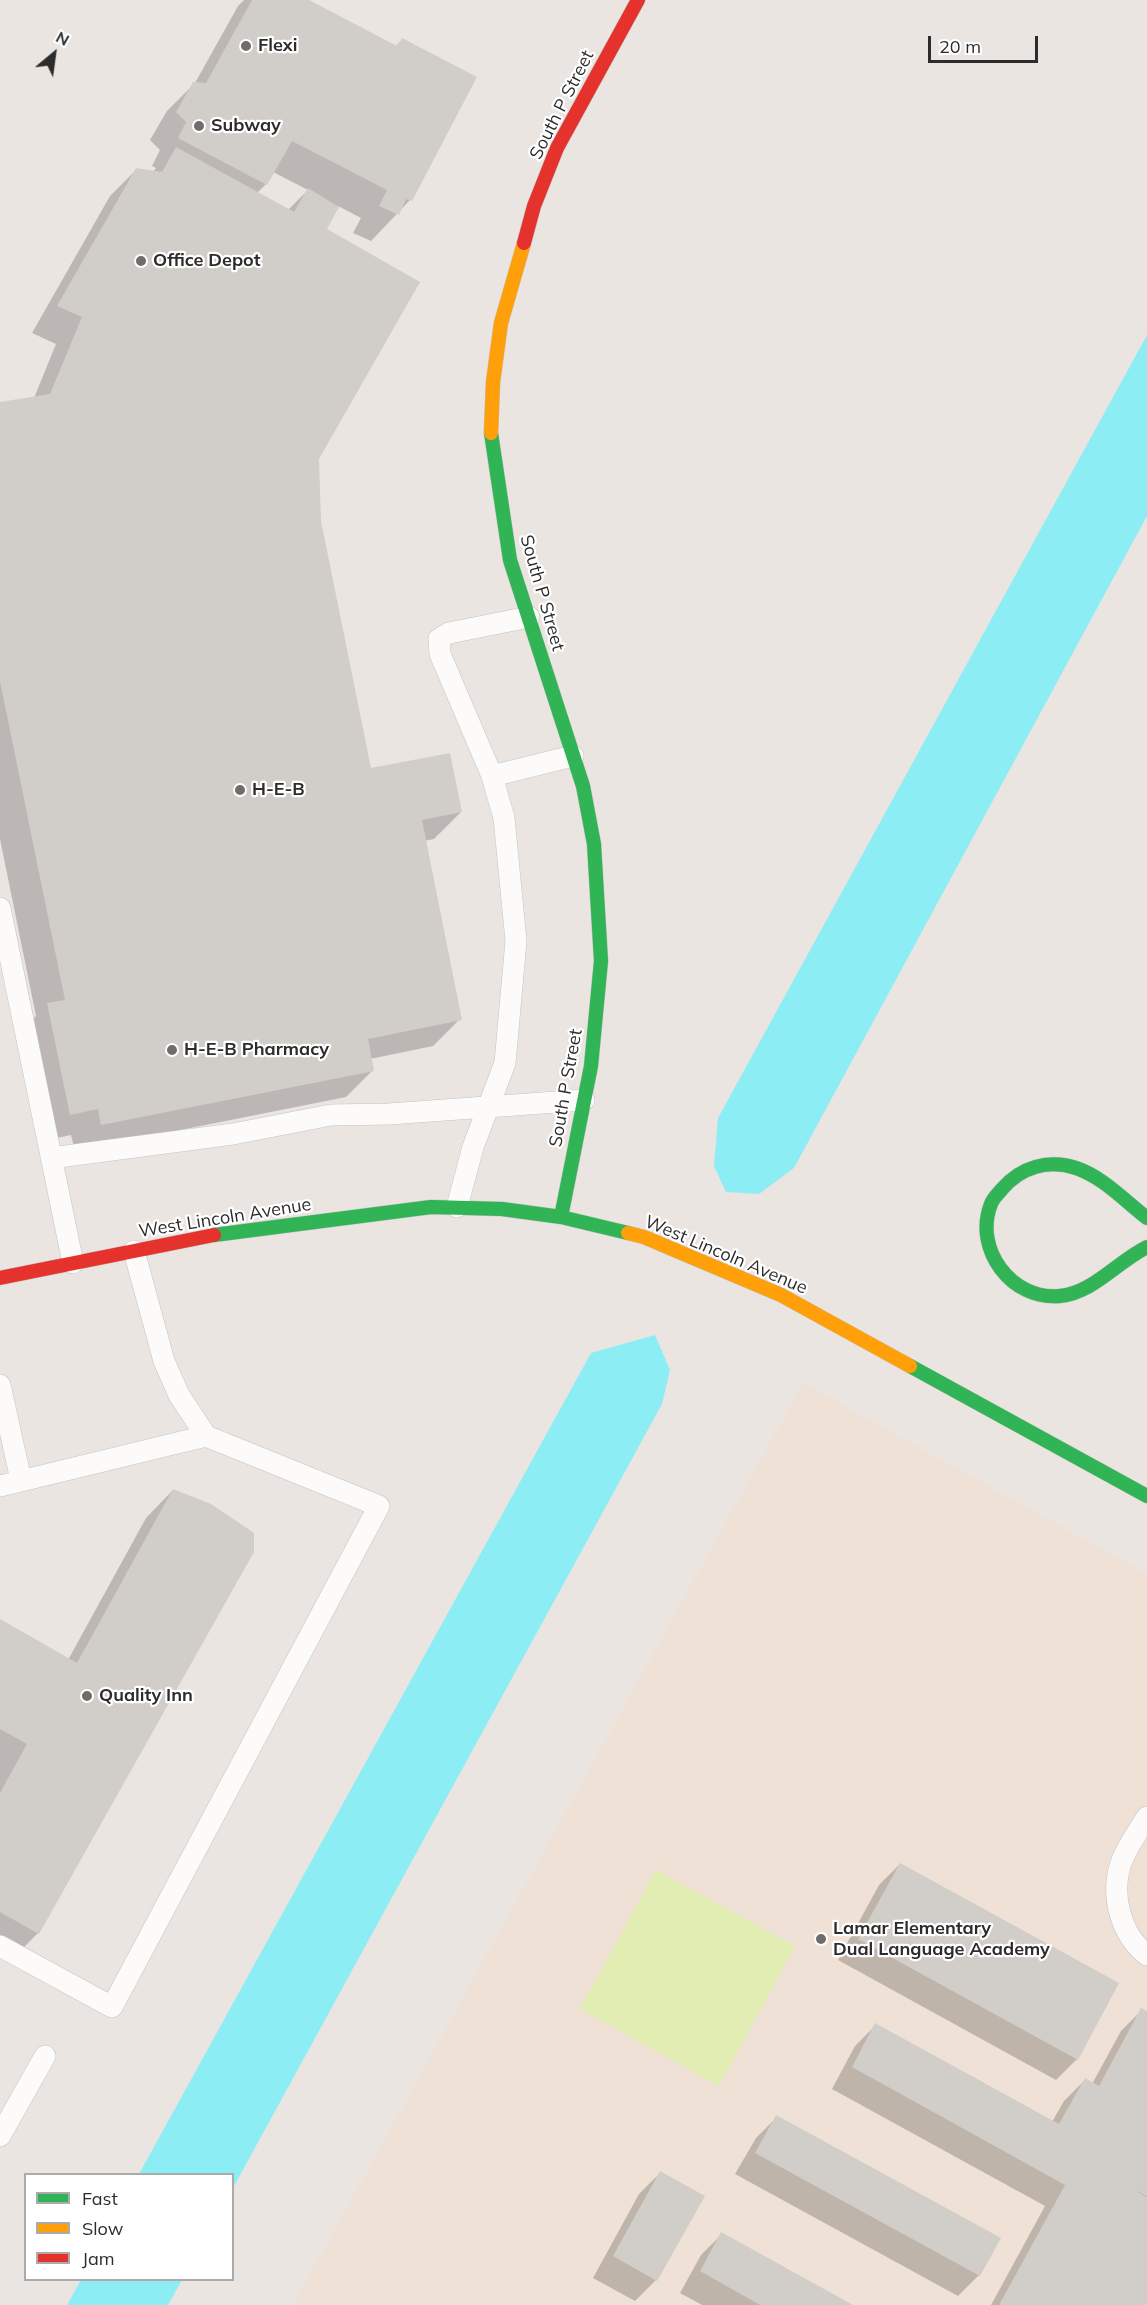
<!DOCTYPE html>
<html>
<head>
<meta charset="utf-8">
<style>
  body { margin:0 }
  #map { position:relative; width:1147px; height:2305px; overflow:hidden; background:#ebe5e1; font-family:Mulish,sans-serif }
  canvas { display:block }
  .legend { position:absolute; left:24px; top:2173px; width:210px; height:108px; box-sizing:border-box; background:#fff; border:2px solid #ababab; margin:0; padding:8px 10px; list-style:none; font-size:18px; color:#2c2c2c }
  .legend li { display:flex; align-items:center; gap:12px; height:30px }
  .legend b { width:30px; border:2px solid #ababab }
  .north { position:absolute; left:24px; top:24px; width:60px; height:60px; -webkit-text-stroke:4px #fff; paint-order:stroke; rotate:29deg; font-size:16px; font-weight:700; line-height:24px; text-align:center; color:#2c2c2c }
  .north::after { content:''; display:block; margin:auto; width:21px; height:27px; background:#2c2c2c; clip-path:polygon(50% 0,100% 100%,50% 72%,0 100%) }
  .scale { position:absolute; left:928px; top:36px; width:110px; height:27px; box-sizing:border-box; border:3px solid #2c2c2c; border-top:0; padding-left:8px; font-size:18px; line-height:21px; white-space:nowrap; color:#2c2c2c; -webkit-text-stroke:4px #fff; paint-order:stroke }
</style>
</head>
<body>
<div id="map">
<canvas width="1147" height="2305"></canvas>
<ul class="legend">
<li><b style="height:8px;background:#30b455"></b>Fast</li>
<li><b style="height:8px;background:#ff9f0a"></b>Slow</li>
<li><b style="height:8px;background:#e5322d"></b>Jam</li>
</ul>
<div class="north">N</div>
<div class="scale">20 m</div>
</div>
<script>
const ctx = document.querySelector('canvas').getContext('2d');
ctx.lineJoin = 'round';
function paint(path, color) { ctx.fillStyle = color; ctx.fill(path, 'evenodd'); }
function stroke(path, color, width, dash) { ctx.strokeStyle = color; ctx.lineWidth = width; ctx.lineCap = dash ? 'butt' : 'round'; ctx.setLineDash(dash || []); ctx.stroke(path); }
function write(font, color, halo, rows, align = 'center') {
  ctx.font = font + ' Mulish,sans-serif'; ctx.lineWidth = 4.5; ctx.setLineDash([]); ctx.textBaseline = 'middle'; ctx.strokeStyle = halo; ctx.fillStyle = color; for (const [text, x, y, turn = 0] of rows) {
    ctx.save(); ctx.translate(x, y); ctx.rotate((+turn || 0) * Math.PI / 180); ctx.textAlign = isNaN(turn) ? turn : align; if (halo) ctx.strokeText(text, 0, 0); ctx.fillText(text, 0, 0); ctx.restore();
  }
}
paint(new Path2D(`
  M803,1383l344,191v731h-854z`), '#efe1d5');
paint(new Path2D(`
  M656,1870l139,76 -76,140 -139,-77z`), '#e2edb3');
paint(new Path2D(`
  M1147,335v181l-353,652 -35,26 -33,-2 -12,-26 4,-48z
  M655,1335l15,35 -8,34 -429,784 -1,-14h-93l452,-821z
  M81,2280h101l-14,25h-101z`), '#8dedf4');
paint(new Path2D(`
  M244,0h62l89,47 8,-8 7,161 -39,41 -18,-8 8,-15 -23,-12 -13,24 -7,228 1,63 51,249 91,42 -27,27 -10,2 36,178 -27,27 -63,13 3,11 -27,27 -271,54 -4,-16 -28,6 -22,-109 15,-16 -36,-177v-436l34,-5 22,-54 -24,-11 78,-137 27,-27 16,3 3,-4 -4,-2 8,-16 -10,-10 17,-29 28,-28 43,-77zM273,172l35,18 -20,20 -31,-17 9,-9z
  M173,1490l-135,443 -27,27 -11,-6v-334l68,40 78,-142z
  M900,1864l177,195 -21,21 -218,-120 41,-75z
  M1142,2010l5,3v292h-156l54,-99 -213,-117 23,-43 21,-21 176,97 12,-21 21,-21 7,4 29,-53zM1128,2184l13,8 -13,-3z
  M777,2117l202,158 -21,21 -223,-122 21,-36z
  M660,2173l-4,107 -21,21 -42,-23 46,-84z
  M722,2234l128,71h-148l-22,-12 21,-38z`), '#0003');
paint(new Path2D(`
  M252,0h57l88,46 5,-8 75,39 -65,124 -6,-2 -7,16 -20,-9 8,-16 -95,-49 -25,44 -89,-47 8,-16 -10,-10 17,-30 13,1z
  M176,147l118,65 14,-24 31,19 -12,22 93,53 -101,177 2,62 50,247 79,-15 12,59 -40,8 40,200 -94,19 6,32 -273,54 -3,-16 -28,6 -23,-112 18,-3 -65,-319v-279l50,-8 32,-77 -25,-11 79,-138 26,4z
  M173,1489l38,15 43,29v19l-215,382 -39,-22v-119l27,-49 -27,-15v-110l77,44z
  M900,1863l219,120 -41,77 -220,-121z
  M1141,2008l6,3v185l-17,-8 17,9v108h-148l66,-120 -213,-118 23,-44 184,101 26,-46 14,8z
  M776,2115l225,123 -21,38 -225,-123z
  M660,2171l45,25 -48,85 -44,-25z
  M721,2232l132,73h-93l-60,-34z`), '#d1cdc9');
const lane = new Path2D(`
  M492,776l81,-20
  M0,908l73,355
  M51,1158l182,-24 98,-19 58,-1 195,-14
  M457,1207l16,-60 32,-84 11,-122 -12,-123 -12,-42 -52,-122 -1,-15 10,-6 80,-16
  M0,1385l21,95
  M0,1486l206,-50 -27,-41 -15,-34 -30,-110
  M1147,1817c-9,15 -22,32 -27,49 -9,31 1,69 27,89
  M0,1946l112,61 267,-501 -173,-70
  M0,2136l45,-80`);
const fast = new Path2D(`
  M491,433l19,127 73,226 11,58 7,117 -10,105 -30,151
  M1147,1218c-22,-17 -44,-41 -71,-50 -28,-9 -55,-1 -74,21 -4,5 -9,9 -11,15 -18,45 21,97 69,92 33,-3 58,-35 87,-49
  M214,1235l217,-28 71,2 59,8 67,16
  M910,1366l237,130`);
const slow = new Path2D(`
  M491,433l2,-51 8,-59 23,-80
  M628,1233l16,4 137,58 129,71`);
const jam = new Path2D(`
  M524,243l10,-37 23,-58 81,-148
  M0,1278l214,-43`);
stroke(lane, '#c4c3c3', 22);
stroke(fast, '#c4c3c3', 15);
stroke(slow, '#c4c3c3', 15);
stroke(jam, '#c4c3c3', 15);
stroke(lane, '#fcfbfa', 21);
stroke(fast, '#30b455', 14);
stroke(slow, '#ff9f0a', 14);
stroke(jam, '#e5322d', 14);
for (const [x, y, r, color] of [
  [246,46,6,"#6f6d6b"],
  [199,126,6,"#6f6d6b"],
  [141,261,6,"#6f6d6b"],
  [240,790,6,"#6f6d6b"],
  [172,1050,6,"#6f6d6b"],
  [87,1696,6,"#6f6d6b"],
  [821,1939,6,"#6f6d6b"]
]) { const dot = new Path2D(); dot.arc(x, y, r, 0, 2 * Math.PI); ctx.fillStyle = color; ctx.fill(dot); stroke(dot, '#fff', 2); }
write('bold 18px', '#2c2c2c', '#fff', [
  ["Flexi",258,46],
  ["Subway",211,126],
  ["Office Depot",153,261],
  ["H-E-B",252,790],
  ["H-E-B Pharmacy",184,1050],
  ["Quality Inn",99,1696],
  ["Lamar Elementary",833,1929],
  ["Dual Language Academy",833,1950]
], 'left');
write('18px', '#2c2c2c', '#fff', [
  ["South P Street",562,105,-63],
  ["South P Street",542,593,74],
  ["South P Street",566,1088,-80],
  ["West Lincoln Avenue",225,1218,-9],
  ["West Lincoln Avenue",726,1255,23]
]);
</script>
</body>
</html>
